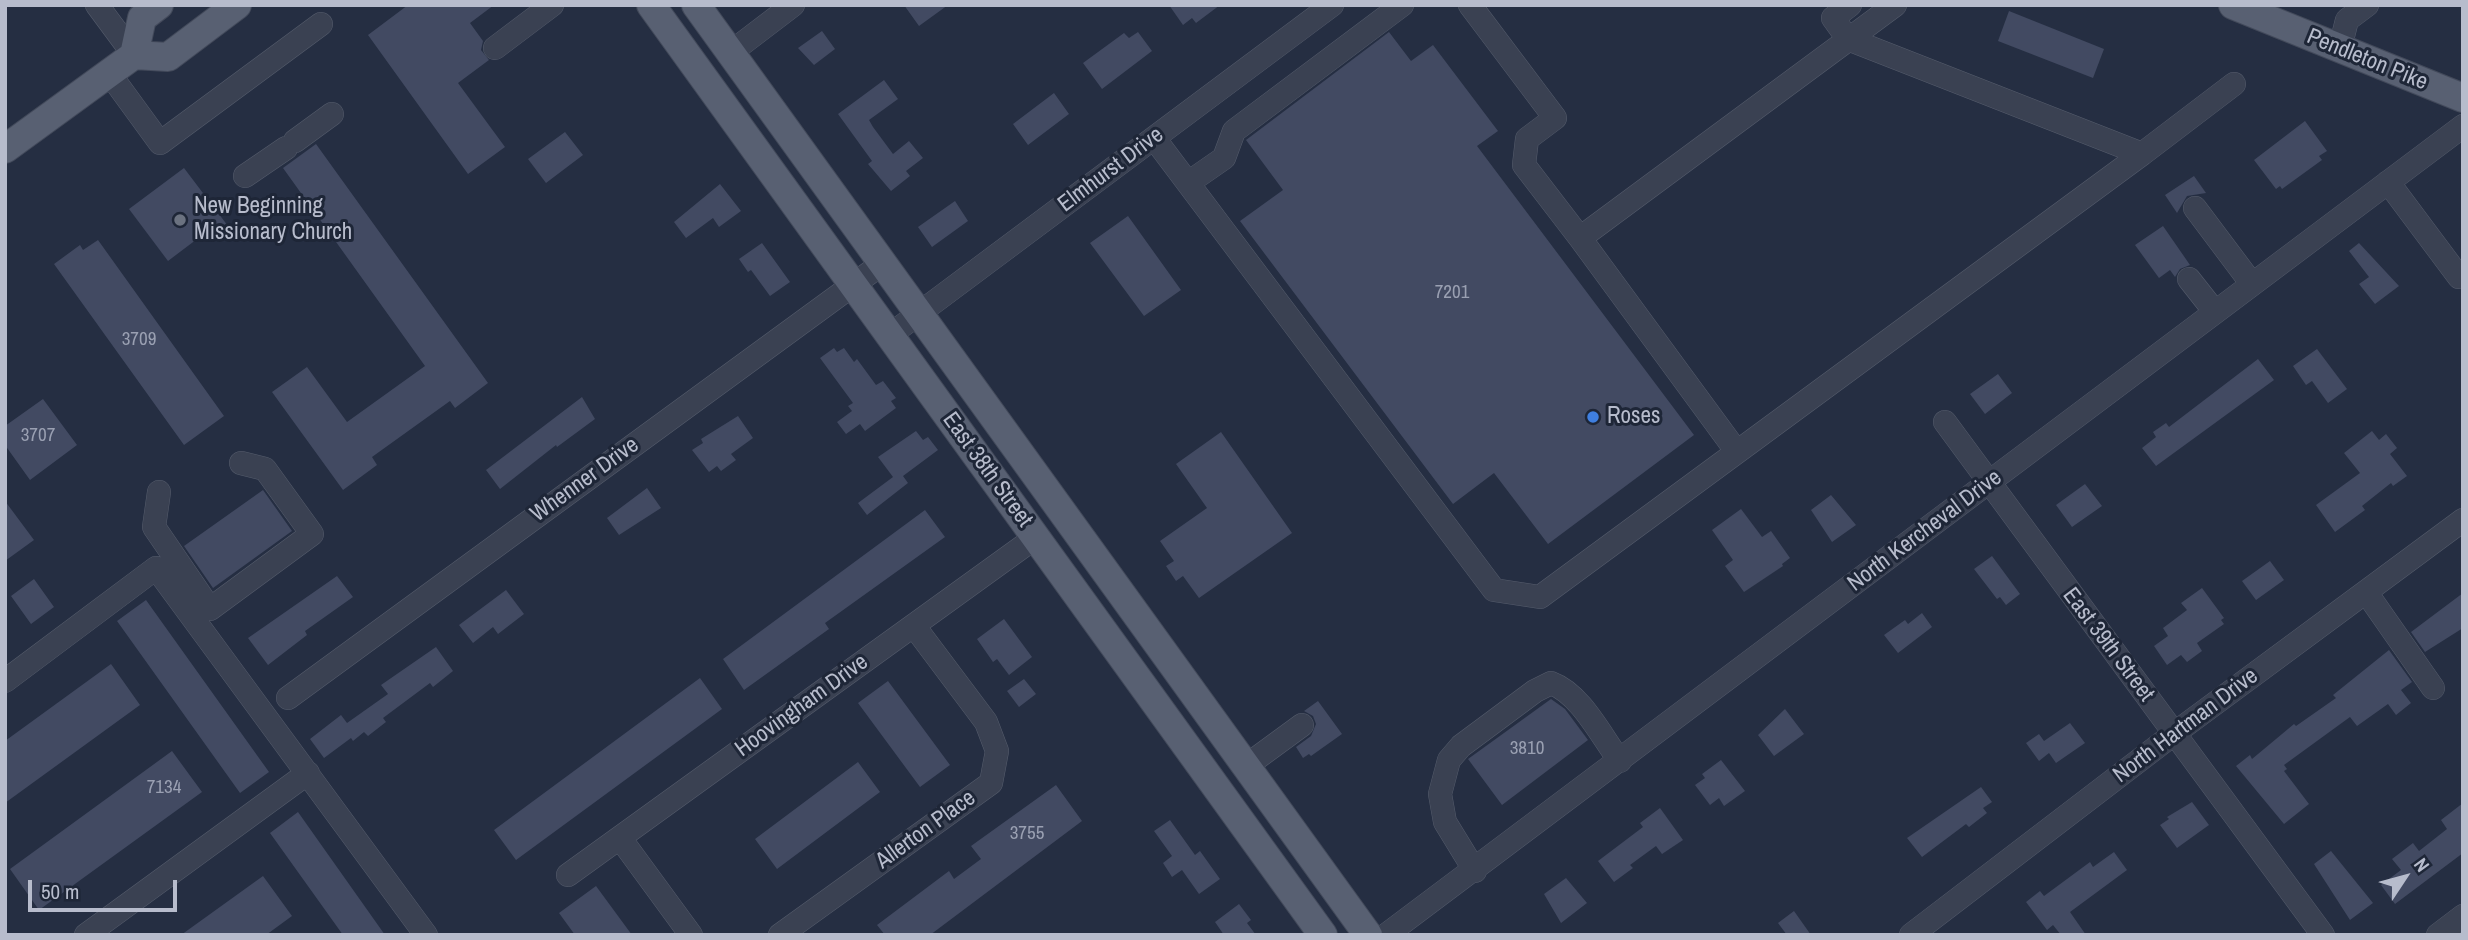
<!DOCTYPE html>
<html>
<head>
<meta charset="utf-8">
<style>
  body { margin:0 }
  #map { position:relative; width:2468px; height:940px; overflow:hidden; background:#252e42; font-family:"Archivo Narrow",sans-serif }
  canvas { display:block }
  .frame { position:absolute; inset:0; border:7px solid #b7bccc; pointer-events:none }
  .north { position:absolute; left:2370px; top:842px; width:70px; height:70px; -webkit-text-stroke:5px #1e2637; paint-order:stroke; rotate:54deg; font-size:19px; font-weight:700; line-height:28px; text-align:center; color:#b7bccc }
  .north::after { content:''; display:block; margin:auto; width:24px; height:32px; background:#b7bccc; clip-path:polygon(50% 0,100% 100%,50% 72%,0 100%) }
  .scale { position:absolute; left:28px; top:880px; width:149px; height:32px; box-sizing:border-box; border:4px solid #b7bccc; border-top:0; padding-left:9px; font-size:21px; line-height:24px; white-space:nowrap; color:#b7bccc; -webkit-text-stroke:5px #1e2637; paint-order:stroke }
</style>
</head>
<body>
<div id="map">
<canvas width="2468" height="940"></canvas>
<div class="frame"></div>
<div class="north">N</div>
<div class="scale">50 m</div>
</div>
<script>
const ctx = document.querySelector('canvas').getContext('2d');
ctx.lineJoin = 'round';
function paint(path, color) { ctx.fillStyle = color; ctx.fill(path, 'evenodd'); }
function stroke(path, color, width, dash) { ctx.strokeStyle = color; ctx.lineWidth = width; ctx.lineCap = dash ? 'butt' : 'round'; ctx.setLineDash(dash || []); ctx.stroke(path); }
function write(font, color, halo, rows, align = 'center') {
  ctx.font = font + ' "Archivo Narrow",sans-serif'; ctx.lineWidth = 6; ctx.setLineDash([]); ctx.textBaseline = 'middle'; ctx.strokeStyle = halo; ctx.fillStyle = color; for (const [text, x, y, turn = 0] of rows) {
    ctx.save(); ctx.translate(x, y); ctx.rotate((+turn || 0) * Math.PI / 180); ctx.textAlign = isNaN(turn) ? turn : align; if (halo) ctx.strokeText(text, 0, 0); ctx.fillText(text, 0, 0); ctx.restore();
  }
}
paint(new Path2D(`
  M408,5h86l-24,18 13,18 -2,9 8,10 -31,23 47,64 -37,27 -100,-139z
  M904,5h44l-29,21z
  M1169,5h51l-24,18 -4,-5 -9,7z
  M2009,11l95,38 -11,29 -95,-37z
  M822,31l13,18 -21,16 -16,-17z
  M1138,32l14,19 -50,38 -19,-26 41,-30 5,5z
  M1389,32l22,29 22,-16 65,86 -21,15 217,289 -146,109 -54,-71 -41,31 -213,-283 43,-31 -37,-50z
  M884,80l14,19 -29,21 4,7 20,27 16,-13 14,17 -17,13 4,5 -19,15 -23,-27 4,-3 -34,-47z
  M1054,93l15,21 -41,31 -15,-21z
  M2305,121l22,30 -8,5 3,4 -40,29 -2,-3 -4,3 -22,-29z
  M565,132l18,23 -37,28 -18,-24z
  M316,144l172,239 -33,25 -5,-7 -78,56 5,8 -34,25 -71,-98 35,-25 40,55 78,-56 -142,-198z
  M184,168l47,62 -13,11 -9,-11 -41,31 -39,-52z
  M2194,176l12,17 -19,3 -10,17 -12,-18z
  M720,184l21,27 -22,16 -6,-9 -27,20 -12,-16z
  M955,201l13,20 -36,26 -14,-20z
  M1128,216l53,74 -37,26 -54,-73z
  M2163,226l27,39 -10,4 -5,8 -5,-7 -11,8 -24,-33z
  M98,240l126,176 -40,29 -130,-181 26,-19 3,5z
  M762,243l28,39 -20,14 -19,-26 -3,2 -9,-13z
  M2359,243l40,43 -24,18 -16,-20 10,-7 -20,-26z
  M834,348l3,4 7,-4 10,14 3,-3 19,26 7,-4 13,17 -5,3 5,7 -31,23 -5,-7 -14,10 -9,-12 15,-11 -4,-5 5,-3 -33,-45z
  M2317,349l30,40 -19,14 -16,-22 -6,4 -13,-19z
  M2258,359l16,21 -118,86 -14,-18 14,-11 -3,-5 13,-9 3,4z
  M1998,374l14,19 -27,21 -15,-20z
  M582,397l13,22 -38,28 -1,-2 -56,44 -14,-19z
  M43,399l34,46 -47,35 -25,-35v-19z
  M738,416l15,22 -22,16 5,6 -15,11 -4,-5 -8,6 -17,-22 11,-7 -2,-4z
  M916,431l7,9 5,-3 10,13 -35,26 5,7 -41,32 -9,-12 35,-26 -15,-20z
  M2372,431l7,9 7,-6 11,14 -7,6 17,22 -14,10 -2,-3 -29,23 3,4 -30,22 -19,-27 44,-32 -16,-20z
  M1221,432l71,101 -93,65 -16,-22 -7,5 -10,-15 8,-5 -14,-20 47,-33 -31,-44z
  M2085,484l17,22 -30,21 -16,-22z
  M647,488l14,20 -42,27 -12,-17z
  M263,490l29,41 -79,57 -29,-42z
  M1831,495l25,30 -24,17 -21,-32z
  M5,501l29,39 -29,21z
  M1741,509l21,28 9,-6 19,27 -8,6 1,2 -39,26 -19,-26 8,-6 -21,-30z
  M925,510l20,27 -120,86 4,6 -85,61 -21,-31z
  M1992,556l28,38 -14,11 -6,-8 -3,2 -23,-30z
  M2270,561l14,19 -28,20 -14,-19z
  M337,576l16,21 -48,34 2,4 -39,30 -20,-27z
  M34,579l20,28 -23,17 -20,-28z
  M2202,588l22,30 -3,2 3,4 -27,19 5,8 -15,11 -6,-7 -14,10 -13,-19 14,-10 -5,-8 24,-18 -6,-7z
  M506,590l18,24 -26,20 -5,-7 -20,16 -14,-18z
  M2463,593v35l-38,24 -14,-20z
  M146,600l123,172 -29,21 -123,-172z
  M1922,613l10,14 -34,26 -14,-18 21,-15 3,4z
  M1004,619l28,38 -23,18 -12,-16 -4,3 -16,-23z
  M436,647l17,24 -20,16 -3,-4 -47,35 3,4 -18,14 -4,-4 -11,9 -2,-3 -27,20 -14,-19 31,-24 6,8 41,-29 -7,-9z
  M2389,650l23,32 -11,8 10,13 -15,12 -8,-11 -31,22 -7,-9 -66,48 3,4 -3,2 25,33 -25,20 -48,-58 14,-11 2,4 42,-35 2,2 40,-28 -3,-3z
  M111,664l29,41 -135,98v-62z
  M700,678l22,31 -206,151 -22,-30z
  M1024,679l12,15 -17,13 -12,-16z
  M888,681l62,84 -30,22 -62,-84z
  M1551,699l14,10 23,31 -86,65 -34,-46z
  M1318,701l24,33 -31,22 -2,-2 -6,4 -7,-11 15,-11 5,-12 -3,-8 -9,-5z
  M1785,709l19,25 -30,22 -16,-21z
  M2070,723l15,20 -29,20 -7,-10 -10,8 -13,-18 13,-9 5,7z
  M172,751l30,41 -163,118 -29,-41z
  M1721,760l24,31 -21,15 -5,-8 -9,7 -15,-20 10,-7 -3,-4z
  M858,762l22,30 -103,77 -22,-30z
  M1056,785l26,36 -152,114h-45l-8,-10 72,-54 5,8 27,-20 -10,-13z
  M1981,787l11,15 -9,6 4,5 -18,14 -3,-3 -44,33 -15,-19z
  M2192,802l17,23 -32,23 -17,-23 9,-6 -2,-2z
  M2463,803v50l-68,51 -14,-19 20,-15 -9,-11 21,-16 6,8 28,-22 -6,-9z
  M1660,808l23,32 -21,14 -6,-8 -26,19 3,3 -19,14 -16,-21 45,-34 -3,-4z
  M298,812l87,123h-42l-73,-102z
  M1170,820l25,35 5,-4 20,28 -21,15 -17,-24 -10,7 -9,-14 9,-7 -18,-25z
  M2331,851l42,52 -23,17 -36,-56z
  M2114,852l13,18 -57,42 16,23h-25l-8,-10 -6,5 -21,-28 14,-11 4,5 46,-34 3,5z
  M263,876l29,40 -26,19h-85z
  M1566,878l21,25 -26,20 -17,-29z
  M596,886l36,49h-57l-16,-22z
  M1239,904l12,16 -4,3 9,12h-32l-9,-13z
  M1794,911l17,24h-24l-9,-12z`), '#424a62');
const minor = new Path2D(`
  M97,5l37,50
  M1470,5l85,113 -28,21 -3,26 56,73 315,-233
  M1850,5l-17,13 15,21 294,115 92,-70
  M495,48l57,-43
  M2340,48l7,-28 20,-15
  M730,53l63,-48
  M109,73l51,70 161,-119
  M1154,138l340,452 46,7 602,-443
  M295,141l37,-27
  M245,176l41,-28
  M2388,182l71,95
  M1188,183l36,-25 10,-27 168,-126
  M2195,208l57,76
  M1580,238l157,214
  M2189,279l26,33
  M890,335l442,-330
  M1945,422l378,513
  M159,492l-5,35 56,82 102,-75 -47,-65 -24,-6
  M2366,592l67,96
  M5,681l151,-113 270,367
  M288,698l595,-435
  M1246,766l56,-41
  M620,838l71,97
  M1475,871l-30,-49 -5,-28 9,-34 12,-14 74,-55 16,-8c30,11 50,53 69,78
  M568,875l468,-338
  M86,935l222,-162
  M780,935l211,-152 6,-32 -11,-29 -72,-96
  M1386,935l1077,-809
  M1911,935l264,-202 288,-213
  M2438,935l25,-19`);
const major = new Path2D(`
  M651,5l672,930
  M696,5l672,930
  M2233,5l230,93
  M134,55l8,-37 17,-13
  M5,149l129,-94 34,2 69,-52`);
stroke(minor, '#555c6c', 24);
stroke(major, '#434a5b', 30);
stroke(minor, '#3a4152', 23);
stroke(major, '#586072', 28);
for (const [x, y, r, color] of [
  [180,220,7,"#6b7280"],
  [1593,417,7,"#3f7fe0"]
]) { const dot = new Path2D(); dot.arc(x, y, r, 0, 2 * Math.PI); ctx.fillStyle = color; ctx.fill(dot); stroke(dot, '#1e2637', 2.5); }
write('19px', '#9aa0b2', null, [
  ["7201",1452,293],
  ["3709",139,340],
  ["3707",38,436],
  ["3810",1527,749],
  ["7134",164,788],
  ["3755",1027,834]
]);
write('23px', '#b7bccc', '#1e2637', [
  ["Pendleton Pike",2367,60,22],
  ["Elmhurst Drive",1111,170,-37],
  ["East 38th Street",987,470,54],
  ["Whenner Drive",585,480,-36],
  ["North Kercheval Drive",1925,531,-37],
  ["East 39th Street",2108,645,53],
  ["Hoovingham Drive",802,706,-36],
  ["North Hartman Drive",2186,726,-37],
  ["Allerton Place",926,830,-36]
]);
write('23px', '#b7bccc', '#1e2637', [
  ["New Beginning",194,207],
  ["Missionary Church",194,233],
  ["Roses",1607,417]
], 'left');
</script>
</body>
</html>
